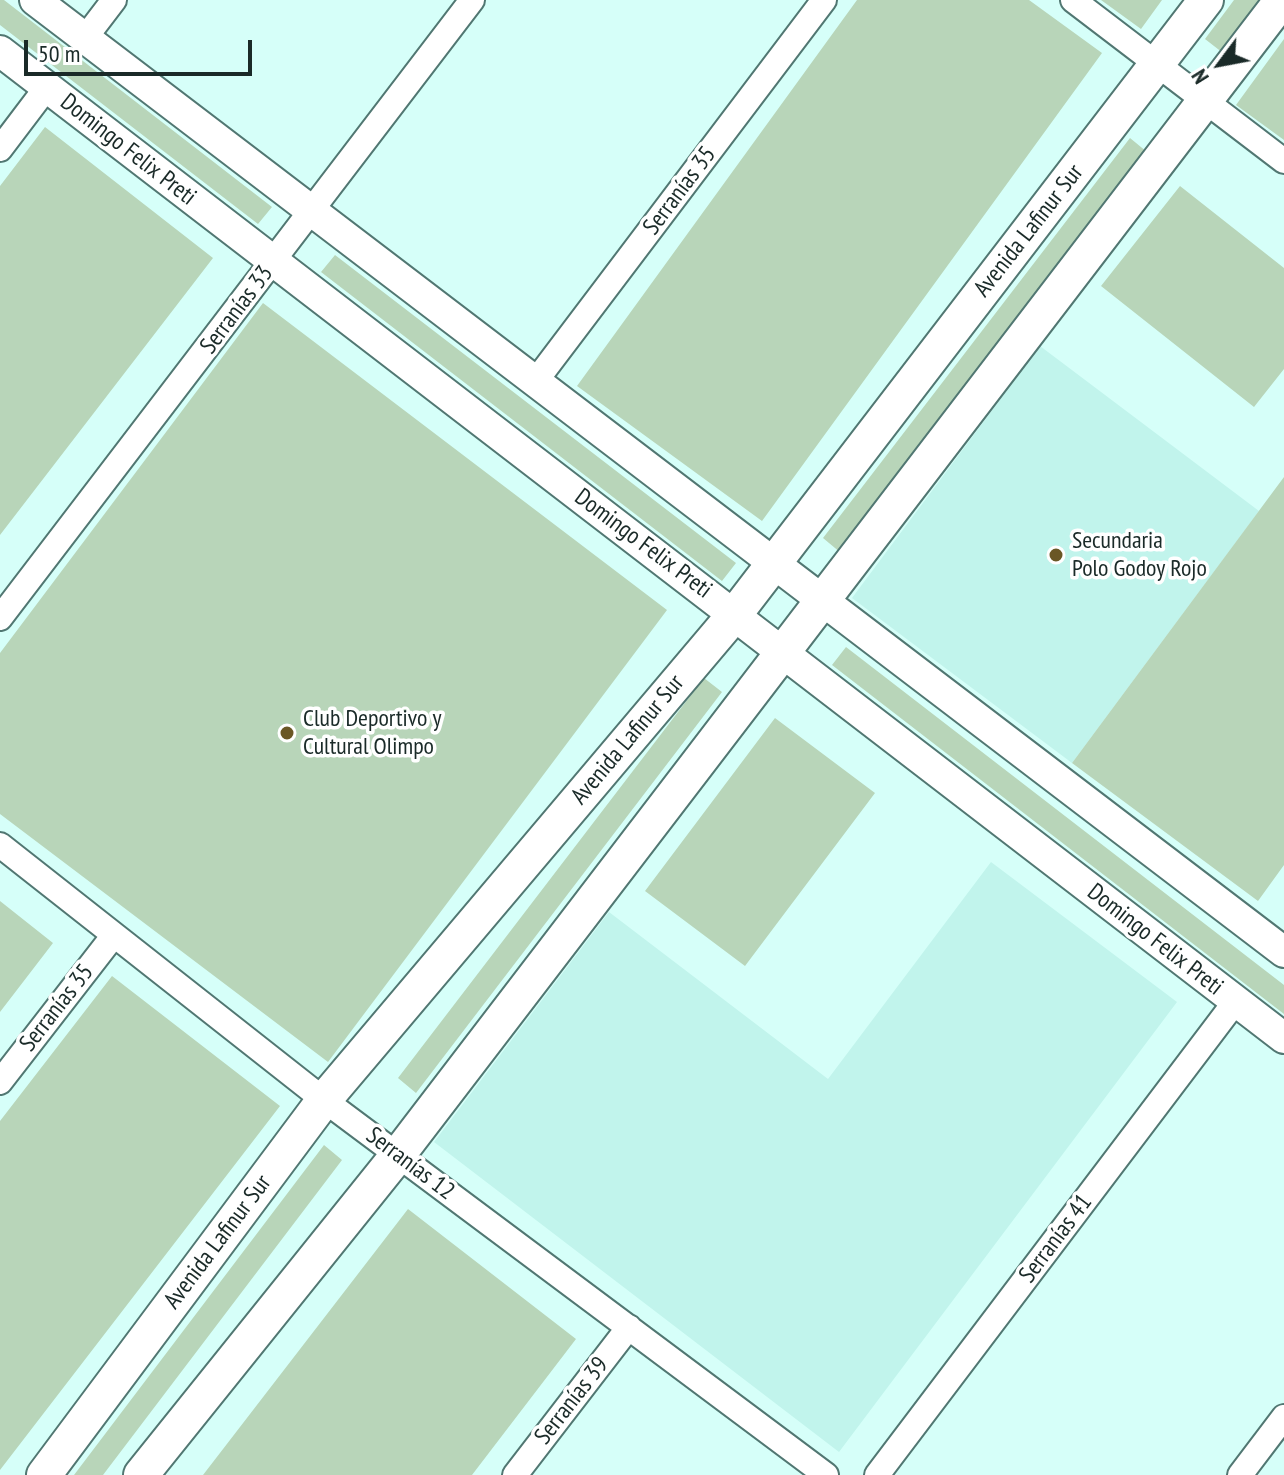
<!DOCTYPE html>
<html>
<head>
<meta charset="utf-8">
<style>
  body { margin:0 }
  #map { position:relative; width:1284px; height:1475px; overflow:hidden; background:#d6fff9; font-family:"PT Sans Narrow",sans-serif }
  canvas { display:block }
  .north { position:absolute; left:1180px; top:24px; width:80px; height:80px; -webkit-text-stroke:6px #fff; paint-order:stroke; rotate:238deg; font-size:22px; font-weight:700; line-height:32px; text-align:center; color:#1a2a28 }
  .north::after { content:''; display:block; margin:auto; width:28px; height:36px; background:#1a2a28; clip-path:polygon(50% 0,100% 100%,50% 72%,0 100%) }
  .scale { position:absolute; left:24px; top:40px; width:228px; height:36px; box-sizing:border-box; border:4px solid #1a2a28; border-top:0; padding-left:10px; font-size:24px; line-height:28px; white-space:nowrap; color:#1a2a28; -webkit-text-stroke:6px #fff; paint-order:stroke }
</style>
</head>
<body>
<div id="map">
<canvas width="1284" height="1475"></canvas>
<div class="north">N</div>
<div class="scale">50 m</div>
</div>
<script>
const ctx = document.querySelector('canvas').getContext('2d');
ctx.lineJoin = 'round';
function paint(path, color) { ctx.fillStyle = color; ctx.fill(path, 'evenodd'); }
function stroke(path, color, width, dash) { ctx.strokeStyle = color; ctx.lineWidth = width; ctx.lineCap = dash ? 'butt' : 'round'; ctx.setLineDash(dash || []); ctx.stroke(path); }
function write(font, color, halo, rows, align = 'center') {
  ctx.font = font + ' "PT Sans Narrow",sans-serif'; ctx.lineWidth = 7; ctx.setLineDash([]); ctx.textBaseline = 'middle'; ctx.strokeStyle = halo; ctx.fillStyle = color; for (const [text, x, y, turn = 0] of rows) {
    ctx.save(); ctx.translate(x, y); ctx.rotate((+turn || 0) * Math.PI / 180); ctx.textAlign = isNaN(turn) ? turn : align; if (halo) ctx.strokeText(text, 0, 0); ctx.fillText(text, 0, 0); ctx.restore();
  }
}
paint(new Path2D(`
  M1040,346l219,165 -187,252 -220,-165z
  M991,862l186,140 -338,450 -405,-310 175,-230 219,167z`), '#c1f4ec');
paint(new Path2D(`
  M0,0h4l268,207 -14,17 -258,-199z
  M857,0h172l73,53 -340,468 -185,-135z
  M1101,0h61l-21,29z
  M1234,0h28l-39,53 -18,-14z
  M1284,39v101l-48,-35z
  M45,127l168,131 -213,277v-349z
  M1130,138l17,14 -306,401 -18,-15z
  M1180,186l104,82v101l-30,38 -153,-121z
  M335,255l401,308 -14,18 -401,-309z
  M263,303l404,307 -339,452 -328,-248v-161z
  M1284,477v388l-26,36 -186,-138z
  M846,647l438,338v29l-452,-349z
  M704,678l18,14 -306,401 -18,-15z
  M775,718l100,75 -130,173 -100,-75z
  M0,901l53,42 -53,69z
  M112,976l168,130 -280,364v-349z
  M324,1145l18,15 -239,315h-29z
  M408,1209l168,130 -104,136h-269z`), '#b8d5b9');
const minor = new Path2D(`
  M1073,0l211,161
  M85,38l29,-38
  M0,149l47,-62
  M535,382l289,-382
  M0,618l472,-618
  M0,845l324,255 502,375
  M0,1082l114,-147
  M515,1475l114,-148
  M877,1475l358,-473
  M1240,1475l44,-58`);
const tertiary = new Path2D(`
  M35,0l1249,952
  M0,51l1284,987`);
const secondary = new Path2D(`
  M44,1475l280,-375 411,-486 471,-614
  M141,1475l257,-320 884,-1155`);
stroke(minor, '#517772', 28);
stroke(tertiary, '#517772', 34);
stroke(secondary, '#517772', 38);
stroke(minor, '#fff', 24);
stroke(tertiary, '#fff', 30);
stroke(secondary, '#fff', 34);
for (const [x, y, r, color] of [
  [1056,555,8,"#6a5725"],
  [287,733,8,"#6a5725"]
]) { const dot = new Path2D(); dot.arc(x, y, r, 0, 2 * Math.PI); ctx.fillStyle = color; ctx.fill(dot); stroke(dot, '#fff', 3); }
write('24px', '#1a2a28', '#fff', [
  ["Domingo Felix Preti",128,150,38],
  ["Serranías 35",680,191,-53],
  ["Avenida Lafinur Sur",1029,231,-52],
  ["Serranías 33",237,310,-53],
  ["Domingo Felix Preti",643,544,37],
  ["Avenida Lafinur Sur",628,740,-50],
  ["Domingo Felix Preti",1155,940,38],
  ["Serranías 35",57,1008,-52],
  ["Serranías 12",410,1164,37],
  ["Serranías 41",1056,1239,-53],
  ["Avenida Lafinur Sur",218,1242,-53],
  ["Serranías 39",572,1401,-52]
]);
write('24px', '#1a2a28', '#fff', [
  ["Secundaria",1072,541],
  ["Polo Godoy Rojo",1072,569],
  ["Club Deportivo y",303,719],
  ["Cultural Olimpo",303,747]
], 'left');
</script>
</body>
</html>
